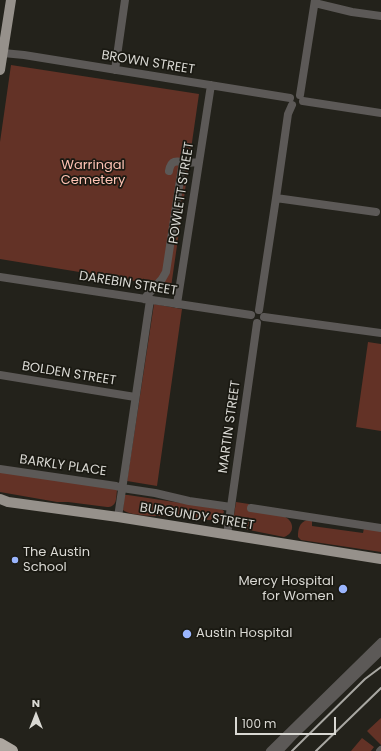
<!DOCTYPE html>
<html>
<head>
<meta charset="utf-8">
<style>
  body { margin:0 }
  #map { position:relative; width:381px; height:751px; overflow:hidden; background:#23221b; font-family:Poppins,sans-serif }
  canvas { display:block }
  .north { position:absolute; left:16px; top:695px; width:40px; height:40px; -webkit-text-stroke:3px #1a1912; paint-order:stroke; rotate:0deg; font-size:11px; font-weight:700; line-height:16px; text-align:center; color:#d9d8d3 }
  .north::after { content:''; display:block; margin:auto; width:14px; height:18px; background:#d9d8d3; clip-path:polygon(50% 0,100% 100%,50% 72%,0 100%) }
  .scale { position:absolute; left:235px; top:717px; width:101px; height:18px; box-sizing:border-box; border:2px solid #d9d8d3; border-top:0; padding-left:5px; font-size:12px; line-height:14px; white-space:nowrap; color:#d9d8d3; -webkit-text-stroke:3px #1a1912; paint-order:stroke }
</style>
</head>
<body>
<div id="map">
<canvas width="381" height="751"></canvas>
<div class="north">N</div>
<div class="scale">100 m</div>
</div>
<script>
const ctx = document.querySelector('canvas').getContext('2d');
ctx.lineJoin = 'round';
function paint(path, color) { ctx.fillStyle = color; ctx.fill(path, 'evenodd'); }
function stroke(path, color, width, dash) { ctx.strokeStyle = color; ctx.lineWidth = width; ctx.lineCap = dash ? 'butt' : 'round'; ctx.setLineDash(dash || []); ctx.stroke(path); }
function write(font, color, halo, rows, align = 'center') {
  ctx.font = font + ' Poppins,sans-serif'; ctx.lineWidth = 3.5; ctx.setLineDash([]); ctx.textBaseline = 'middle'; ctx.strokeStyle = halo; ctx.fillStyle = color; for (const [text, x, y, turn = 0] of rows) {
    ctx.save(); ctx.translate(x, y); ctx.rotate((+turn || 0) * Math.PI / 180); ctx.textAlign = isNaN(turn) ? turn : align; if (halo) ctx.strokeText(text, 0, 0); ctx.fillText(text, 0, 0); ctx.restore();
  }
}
paint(new Path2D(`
  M11,65l188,29 -28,193 -171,-28v-117z
  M154,304l28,5 -25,177 -30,-5z
  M368,342l13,2v87l-25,-4z
  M0,471l114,17 3,2c-1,9 0,17 -10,17l-39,-5h-11l-57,-10z
  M125,495h3l93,14 3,2 -2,9 -3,1c-13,-1 -27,-3 -40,-4 -12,-1 -48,0 -56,-7l1,-13z
  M236,502l13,2v7l34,5c11,4 13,17 1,21l-45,-9c-8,-6 -4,-17 -3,-26z
  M307,520l5,1v5l51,7 1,-5 17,3v21l-80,-12 -3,-3c0,-8 1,-14 9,-17z
  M381,718v27l-14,-14z
  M362,738l12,9 -3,4h-20z`), '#633226');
stroke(new Path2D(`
  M315,3l37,9 29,4
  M3,53l21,2 266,43
  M115,70l10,-70
  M300,95l15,-95
  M303,101l78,12
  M169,171c2,-12 8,-10 18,-8
  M276,198l100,14
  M0,277l251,38
  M144,299l18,-20 4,-7 16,-105 5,-4 12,-1
  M177,304l34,-219
  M259,310l17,-112 12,-84 4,-9
  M264,317l117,16
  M0,375l135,22
  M0,469l116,17 6,2 33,5 34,8 42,6
  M251,508l130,20
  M118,517l32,-217
  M227,535l30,-212
  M270,751l111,-109
  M279,751l15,-16 87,-84
  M380,751l1,-1`), '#5c5957', 8);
stroke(new Path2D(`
  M0,70l11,-70
  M0,499l8,3 110,15 263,42`), '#96918b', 10);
stroke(new Path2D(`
  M0,744l12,7`), '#ada7a0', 12);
stroke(new Path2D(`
  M292,751l73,-72 16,-12
  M316,751l65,-63`), '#a8a7a2', 2);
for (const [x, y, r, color] of [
  [15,560,4,"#9ab5fd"],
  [343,589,5,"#9ab5fd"],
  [187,634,5,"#9ab5fd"]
]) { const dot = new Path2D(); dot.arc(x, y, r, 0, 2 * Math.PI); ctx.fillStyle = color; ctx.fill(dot); stroke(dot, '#1a1912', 1.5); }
write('13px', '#d9d8d3', '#1a1912', [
  ["BROWN STREET",148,63,9],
  ["POWLETT STREET",182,193,-81],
  ["DAREBIN STREET",128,284,9],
  ["BOLDEN STREET",69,374,9],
  ["MARTIN STREET",230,427,-82],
  ["BARKLY PLACE",63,466,8],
  ["BURGUNDY STREET",197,517,9]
]);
write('13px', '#ffc3b4', '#1a1912', [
  ["Warringal",93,166],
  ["Cemetery",93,181]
]);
write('13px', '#d9d8d3', '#1a1912', [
  ["The Austin",23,553],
  ["School",23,568],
  ["Mercy Hospital",334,582,"right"],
  ["for Women",334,597,"right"],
  ["Austin Hospital",196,634]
], 'left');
</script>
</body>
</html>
